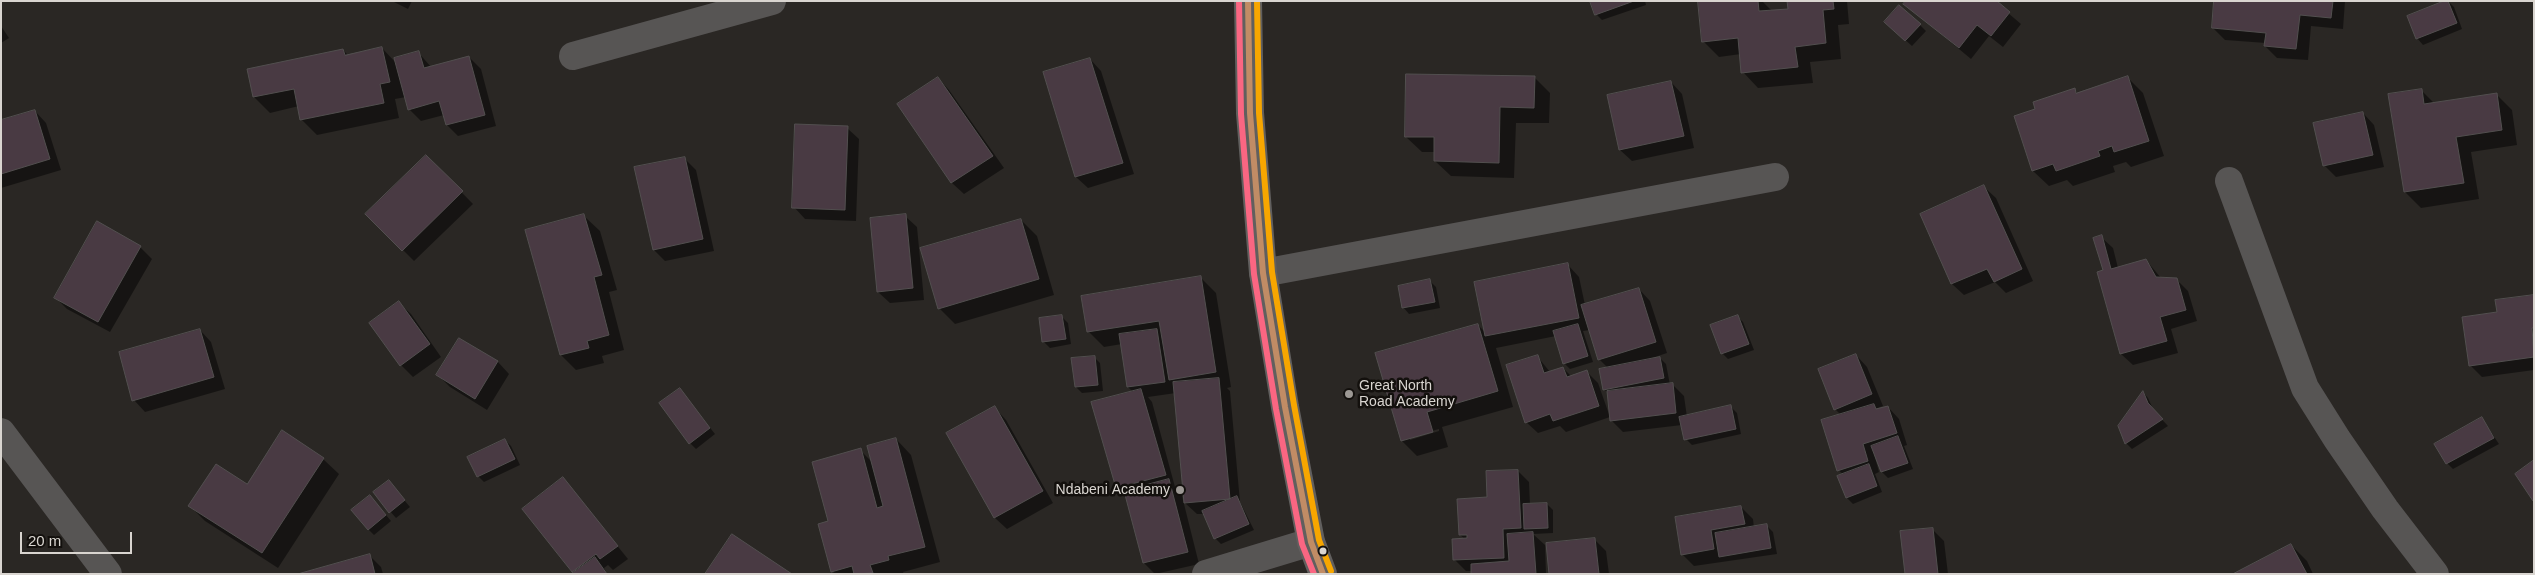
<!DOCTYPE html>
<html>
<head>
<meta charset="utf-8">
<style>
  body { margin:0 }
  #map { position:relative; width:2535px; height:575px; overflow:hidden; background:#2a2724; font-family:Helvetica,sans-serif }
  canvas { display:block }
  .frame { position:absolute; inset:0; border:2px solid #d9d5d0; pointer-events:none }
  .scale { position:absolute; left:20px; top:532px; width:112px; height:22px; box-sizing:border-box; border:2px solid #d9d5d0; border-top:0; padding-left:6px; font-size:15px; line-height:18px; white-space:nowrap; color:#d9d5d0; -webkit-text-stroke:4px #13100d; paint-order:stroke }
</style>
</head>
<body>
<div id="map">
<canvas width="2535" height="575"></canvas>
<div class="frame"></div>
<div class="scale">20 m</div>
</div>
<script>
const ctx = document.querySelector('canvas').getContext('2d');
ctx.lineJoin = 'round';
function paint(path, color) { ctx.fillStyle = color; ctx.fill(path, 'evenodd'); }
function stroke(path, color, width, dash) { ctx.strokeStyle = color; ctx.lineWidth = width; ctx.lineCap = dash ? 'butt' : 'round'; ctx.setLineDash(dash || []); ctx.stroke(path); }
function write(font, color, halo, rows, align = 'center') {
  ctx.font = font + ' Helvetica,sans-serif'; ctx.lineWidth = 5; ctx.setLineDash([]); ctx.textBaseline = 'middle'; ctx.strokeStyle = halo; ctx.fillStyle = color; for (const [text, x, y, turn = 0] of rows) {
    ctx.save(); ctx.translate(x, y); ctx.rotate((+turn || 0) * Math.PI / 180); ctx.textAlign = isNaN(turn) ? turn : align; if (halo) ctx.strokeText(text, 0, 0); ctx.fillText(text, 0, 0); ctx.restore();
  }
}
paint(new Path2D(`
  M392,1h20l-4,8z
  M1591,1h54l1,4 -44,15 -6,-6z
  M1702,1h60l10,10 18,-1 -1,-9h58l2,23 -11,1 3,34 -31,3 3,21 -55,5 -15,-16 -2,-18 -22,3 -16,-16z
  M1994,1l27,23 -18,23 -14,-11 -18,23 -66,-55z
  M2216,1h129l-2,28 -32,-3 -3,34 -31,-2 -12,-12 1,-3 -41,-3 -12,-12z
  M2448,1l6,6 8,22 -39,16 -6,-7 -9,-21z
  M1920,25l6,6 -14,15 -20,-18z
  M1,26l8,12 -8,5z
  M382,48l14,15 22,-11 13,15 38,-10 12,12 15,57 -38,10 -11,-11 -3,-10 -23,6 -12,-12 -3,-12 -11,2 4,19 -82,17 -15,-15 -3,-14 -29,7 -16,-16 -6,-27 95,-20 5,5z
  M1090,59l11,12 33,103 -46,14 -12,-11z
  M1534,77l16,16 -1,30h-33l-2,55 -63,-2 -16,-15v-9h-13l-16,-15z
  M2127,77l16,16 21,63 -33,11 -5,-5 -13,4 2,6 -42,14 -6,-6 -18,6 -16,-15 -17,-54 20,-7 38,-20 4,3z
  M938,78l11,12 55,78 -40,26 -12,-11 -53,-78z
  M1671,82l11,12 12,54 -62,13 -12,-11z
  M2421,90l14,14 61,-10 16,16 5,35 -46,7 8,47 -58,9 -16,-16 -16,-97z
  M35,111l11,12 15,47 -60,18v-67z
  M2363,113l11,12 10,42 -48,10 -12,-12z
  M847,128l12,11 -3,82 -51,-2 -11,-12z
  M426,156l47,48 -59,57 -47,-47z
  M684,158l12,12 18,81 -49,10 -11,-11z
  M1984,187l12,11 37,83 -27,12 -11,-11 -31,13 -12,-11 -30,-70z
  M584,216l16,15 17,59 -8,2 15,58 -22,6 2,7 -28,7 -15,-15z
  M905,216l12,11 7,73 -34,3 -12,-11z
  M1021,220l16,16 17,59 -99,29 -16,-16z
  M2101,237l12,11 5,20 28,-8 15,18 15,1 12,12 9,30 -26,8 7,24 -45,12 -12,-11 -23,-81 6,-2z
  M140,247l12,12 -42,73 -43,-23 -12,-12z
  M1568,265l11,12 6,28 54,-16 11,12 17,52 -15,5 1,2 7,-2 6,6 4,21h3l11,11 3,21 44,-10 6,6 4,21 -49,11 -6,-6 -4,-14 -59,7 -12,-12 -2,-26 -5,-5 4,-21 -9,-9 -9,-29 -7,1 10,31 -23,7 -6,-6 -8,-27 -60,12 17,59 -71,20 6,20 -31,9 -15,-15 76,-116 7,7zM1439,429v2l-29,9v-3z
  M1200,277l16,16 15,94 -4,1 3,3 10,111 14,28 -33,14 -6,-6 -10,-24h-8l-12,-11 -9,-110 -28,4 4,5 23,85 6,5 18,72 -44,10 -11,-11 -17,-65 -10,-10 -24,-85 40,-11 -5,-5 -6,-43 -18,3 -16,-16z
  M1430,281l6,6 4,21 -31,6 -6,-7z
  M2534,296v74l-52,7 -12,-12 28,-52z
  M399,303l12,11 30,43 -28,20 -12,-12 -30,-42z
  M1737,316l6,6 11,28 -26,9 -6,-6z
  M1062,317l6,6 3,21 -21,4 -6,-6z
  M200,330l11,12 14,47 -80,23 -11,-12z
  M460,340l38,22 11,12 -22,36 -37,-23 -12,-12z
  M1856,355l11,12 16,39 -8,3 1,2 12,-4 11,12 8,26 -3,1 9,23 -25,9 -6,-6 -6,-19 -2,1 5,18 -4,2 7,18 -29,12 -6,-6 -8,-21 5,-2 -6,-5 3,-55 -6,-6z
  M1537,356l13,16 13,-4 8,8 15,-5 12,12 12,34 -44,15 -6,-6 -22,7 -12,-11z
  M1094,357l6,6 3,28 -21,2 -6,-6z
  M680,390l35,44 -19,15 -6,-6z
  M2143,392l5,6 6,13 14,15 -36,23 -6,-6 -7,-16z
  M995,408l11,12 47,83 -46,26 -12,-11 -47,-84z
  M2482,419l17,25 -46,25 -6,-6z
  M896,439l15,16 29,107 -37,10 1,2h-69l-3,-3 -3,-49 31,-72 13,13z
  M505,440l6,6 9,19 -36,17 -6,-6z
  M323,459l16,15 -61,94 -73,-47 -15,-15z
  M1518,471l11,11 1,23 17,-1 6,6v23l-20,1 12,11 1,29h-73l-1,-3h-6l-12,-12 11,-20 -5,-4 28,-37z
  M563,479l65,80 -15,11 -5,-5 -4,3 3,6h-34l-49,-65z
  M394,488l16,19 -14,11 -22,-25z
  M376,503l15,18 -17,14 -6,-6z
  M1741,507l12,12 1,9 13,-2 6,6 4,22 -83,12 -12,-12 -6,-36z
  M1932,529l12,12 4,33h-42z
  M1595,540l11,11 3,23h-59z
  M2291,545l16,16 6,13h-77z
  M369,555l12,12 2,7h-80z`), '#0007');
const building = new Path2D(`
  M1590,1h44l-39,14z
  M1698,1h60l1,10 29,-2 -1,-8h46l1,8 -11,1 3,33 -31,4 3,20 -57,6 -3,-35 -36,4z
  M1906,1h91l13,11 -19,24 -14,-11 -18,23 -56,-44z
  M2214,1h119l-2,17 -31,-3 -4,34 -32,-3 2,-13 -54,-5z
  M2444,1h4l9,22 -41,16 -9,-23z
  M1899,5l22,19 -16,17 -21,-19z
  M382,47l8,35 -10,2 4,19 -84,17 -6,-31 -41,8 -6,-28 96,-20 2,6z
  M419,51l5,17 45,-12 16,59 -39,10 -7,-24 -31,9 -14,-52z
  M1090,58l33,105 -48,14 -32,-105z
  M1406,74l129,2 -1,32 -34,-1 -1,56 -65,-2v-24h-29z
  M2128,76l21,65 -35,11 -2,-6 -14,5 2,5 -44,15 -3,-7 -21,7 -18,-55 21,-7 -2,-7 42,-14 1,5z
  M938,77l55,79 -42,27 -54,-79z
  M1671,81l13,55 -65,14 -12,-55z
  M2422,89l2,15 73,-11 5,37 -46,7 8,46 -60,9 -16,-98z
  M35,110l15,49 -49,15v-54z
  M2363,112l10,43 -50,11 -10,-43z
  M795,124l53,2 -3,84 -53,-2z
  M426,155l37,36 -61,60 -37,-37z
  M685,157l18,82 -50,11 -19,-83z
  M1984,185l38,84 -28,13 -7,-13 -36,15 -31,-70z
  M584,214l18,61 -8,2 15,58 -22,6 2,7 -29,7 -35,-125z
  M906,214l7,74 -36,4 -7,-74z
  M1021,219l18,60 -101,30 -18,-61z
  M97,221l44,25 -43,76 -44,-24z
  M2102,235l9,34 35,-10 10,18 21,1 9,32 -26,7 7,24 -47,13 -23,-82 6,-2 -10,-32z
  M1568,263l11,55 -94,18 -11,-54z
  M1201,276l15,96 -47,8 -10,-59 -72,11 -6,-36z
  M1430,279l5,23 -33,6 -4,-22z
  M1639,288l17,54 -58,18 -17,-55z
  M2534,295v33h-2l2,29 -65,9 -7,-49 35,-5 -2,-12z
  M399,301l31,43 -30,22 -31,-43z
  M1062,315l4,24 -24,3 -3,-24z
  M1738,315l11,29 -28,10 -11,-29z
  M1478,324l20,67 -71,21 6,20 -32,9 -26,-88z
  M1578,324l10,32 -25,8 -10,-33z
  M200,329l14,48 -82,24 -13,-49z
  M1157,329l8,53 -38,5 -8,-53z
  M459,338l39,23 -23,38 -39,-24z
  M1856,354l16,40 -38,16 -16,-41z
  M1538,355l6,18 19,-6 4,10 20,-7 12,36 -46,15 -3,-7 -25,9 -19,-58z
  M1095,356l3,29 -23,2 -4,-29z
  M1660,357l4,21 -61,12 -4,-21z
  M1219,378l11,121 -46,4 -11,-121z
  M1673,383l3,30 -66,8 -3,-30z
  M680,388l30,40 -21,16 -30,-41z
  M1141,389l25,86 -50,13 -25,-86z
  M2143,391l5,12 15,16 -38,25 -7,-18z
  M1874,404l2,5 12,-3 9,27 -34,11 5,17 -31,10 -16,-51z
  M1731,405l5,24 -52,11 -5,-23z
  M995,406l48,85 -49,27 -48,-85z
  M2482,417l12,21 -48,26 -12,-20z
  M282,430l42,28 -62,95 -74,-47 28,-42 31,20z
  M1898,436l10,27 -27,9 -10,-26z
  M896,438l29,109 -37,9 1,4 -19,5 3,8 -19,1 -2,-8 -21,6 -13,-48 10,-3 -16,-59 49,-14 16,60 6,-2 -16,-60z
  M505,439l10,20 -38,18 -10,-20z
  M2534,460v40l-1,1 -18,-27z
  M1869,464l8,22 -31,12 -9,-22z
  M1518,470l3,58 -18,1 1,29 -51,2 -1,-21 15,-1v-3h-8l-2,-36 30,-2 -1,-26z
  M563,477l55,69 -18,13 -4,-5 -24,18 -50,-63z
  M1169,479l19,73 -45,11 -19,-72z
  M389,480l16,20 -16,13 -16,-21z
  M370,495l16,20 -18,15 -17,-20z
  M1237,496l12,28 -35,15 -12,-28z
  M1547,503l1,25 -24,1 -1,-25z
  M1741,506l4,18 -34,6 3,19 -33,6 -6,-38z
  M1767,524l4,24 -52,9 -4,-24z
  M1933,528l5,46h-33l-5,-43z
  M1533,532l3,42h-65v-10l38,-3 -2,-27z
  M732,534l60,40h-87z
  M1595,538l4,36h-50l-3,-31z
  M2291,544l16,30h-74z
  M370,554l5,20h-77z
  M595,557l12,17h-36z`);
paint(building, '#493a43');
stroke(building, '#524f4f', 1);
stroke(new Path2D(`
  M573,56l199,-55
  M2229,181l76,207 32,51 48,70 50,65
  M1263,273l512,-96
  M1,432l107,142
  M1206,574l105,-32`), '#575554', 28);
stroke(new Path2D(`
  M1248,1l2,112 13,160 22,134 26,135 12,32`), '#615f5e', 28);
stroke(new Path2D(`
  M1248,1l2,112 13,160 22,134 26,135 12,32`), '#c18c65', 6);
stroke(new Path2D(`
  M1239,1l2,113 13,160 22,135 26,135 12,30`), '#fa6682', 6);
stroke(new Path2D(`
  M1257,1l2,112 13,159 22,133 25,135 12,31`), '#f7a600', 6);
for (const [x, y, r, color] of [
  [1349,394,5,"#9c9894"],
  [1180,490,5,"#9c9894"],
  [1323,551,4.5,"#d9d5d0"]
]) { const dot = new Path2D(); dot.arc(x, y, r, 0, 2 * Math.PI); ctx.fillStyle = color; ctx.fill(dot); stroke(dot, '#13100d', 2); }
write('14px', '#d9d5d0', '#13100d', [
  ["Great North",1359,386],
  ["Road Academy",1359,402],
  ["Ndabeni Academy",1170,490,"right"]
], 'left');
</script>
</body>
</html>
